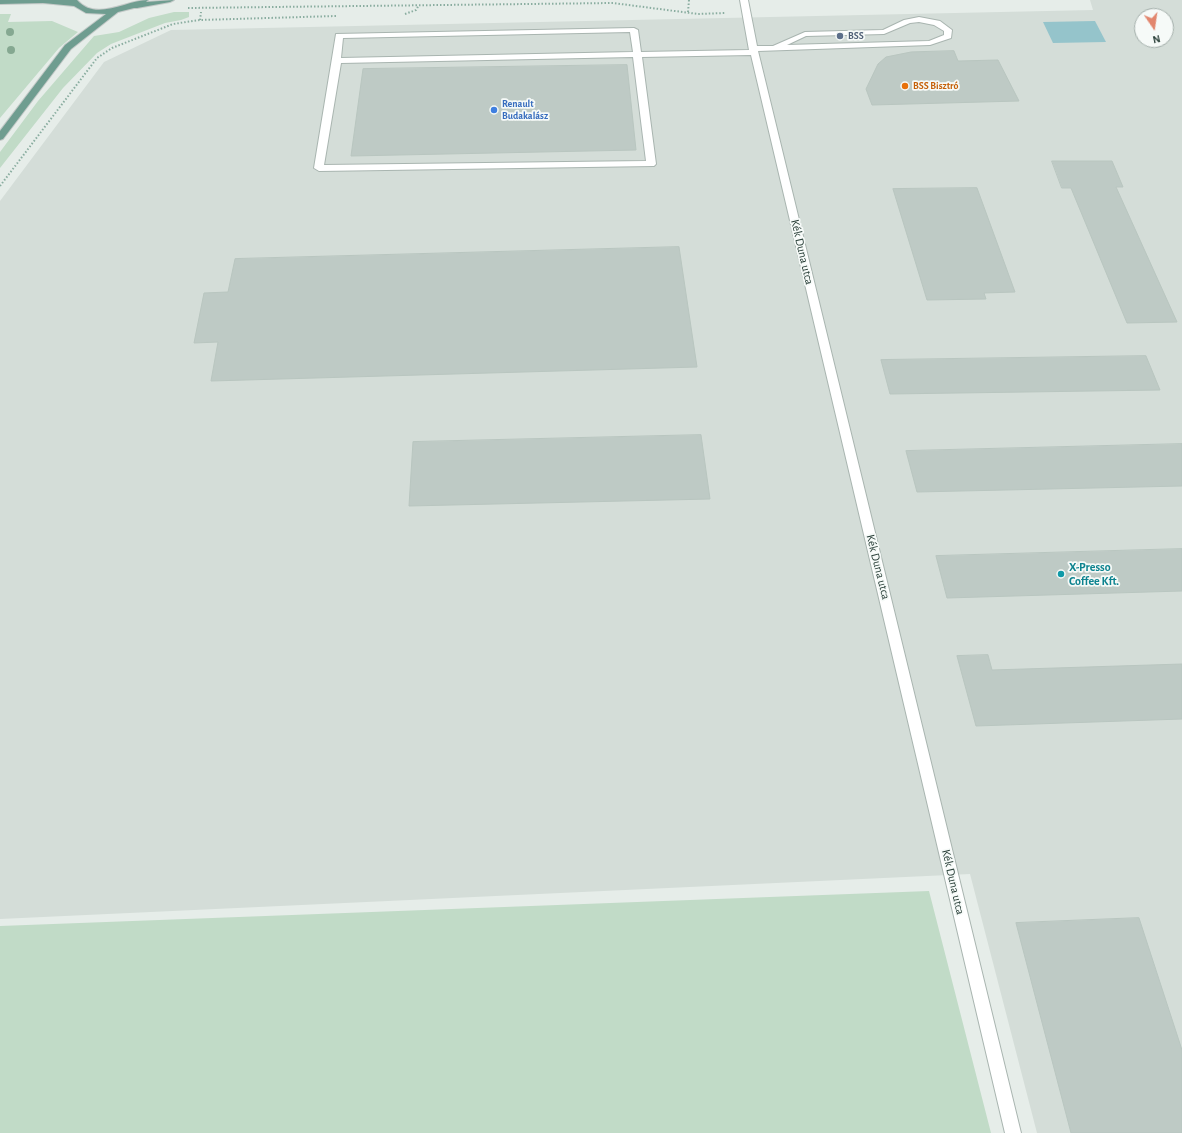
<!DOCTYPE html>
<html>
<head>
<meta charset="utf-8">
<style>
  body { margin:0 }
  #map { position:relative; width:1182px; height:1133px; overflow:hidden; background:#e6ede9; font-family:"Alegreya Sans",sans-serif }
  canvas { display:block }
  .north { position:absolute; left:1134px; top:8px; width:40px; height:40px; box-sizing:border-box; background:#f6faf8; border:1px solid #a3aeaa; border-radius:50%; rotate:167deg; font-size:11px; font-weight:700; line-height:16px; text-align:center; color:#273d36 }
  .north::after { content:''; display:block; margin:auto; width:14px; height:18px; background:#e2866e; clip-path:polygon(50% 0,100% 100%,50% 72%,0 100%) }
</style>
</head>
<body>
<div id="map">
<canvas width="1182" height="1133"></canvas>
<div class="north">N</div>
</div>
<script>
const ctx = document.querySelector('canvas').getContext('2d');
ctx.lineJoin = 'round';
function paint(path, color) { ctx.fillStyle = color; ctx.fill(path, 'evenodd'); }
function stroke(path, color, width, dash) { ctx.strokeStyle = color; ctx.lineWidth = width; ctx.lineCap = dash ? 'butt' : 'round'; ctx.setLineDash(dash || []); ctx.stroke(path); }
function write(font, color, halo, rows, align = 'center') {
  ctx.font = font + ' "Alegreya Sans",sans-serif'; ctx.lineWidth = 3.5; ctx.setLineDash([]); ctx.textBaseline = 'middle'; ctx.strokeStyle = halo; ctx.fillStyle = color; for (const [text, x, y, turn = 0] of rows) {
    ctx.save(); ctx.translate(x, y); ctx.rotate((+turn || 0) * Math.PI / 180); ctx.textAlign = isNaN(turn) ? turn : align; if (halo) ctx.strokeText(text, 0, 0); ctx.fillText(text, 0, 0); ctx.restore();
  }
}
paint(new Path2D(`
  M1090,0h92v1133h-145l-67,-259 -970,45v-718l104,-139 67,-32 922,-20zM1142,16h24v24h-24z`), '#d4ddd8');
paint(new Path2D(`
  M174,12h15v5l-8,3 -16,3 -54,21 -14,9 -34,35 -63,80v-16l38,-51 56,-65 25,-4 30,-14z
  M0,14h11l-3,8 44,-1 26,11 -19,16 -59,70z
  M929,891l62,242h-991v-207z`), '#c1dbc7');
paint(new Path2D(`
  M1095,21l11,21 -53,1 -10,-21z`), '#95c4cb');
const building = new Path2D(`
  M954,51l4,10 40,-1 21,41 -147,4 -6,-16 12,-25 8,-7 25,-5z
  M627,65l9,85 -285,6 12,-87z
  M1052,161h60l11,26h-7l61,135 -50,1 -56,-135h-9z
  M977,188l38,104 -31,1 2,6 -59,1 -34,-111z
  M679,247l18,120 -486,14 7,-39 -24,1 10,-50 24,-1 7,-33z
  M1146,356l14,34 -270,4 -9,-34z
  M701,435l9,64 -301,7 4,-64z
  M1182,444v42l-265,6 -11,-41z
  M1182,549v42l-235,7 -11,-42z
  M988,655l4,15 190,-6v55l-206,7 -19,-70z
  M1139,918l43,132v83h-111l-55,-210z`);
paint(building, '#becac5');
stroke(building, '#b9c6c0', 1);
const minor = new Path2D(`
  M740,0h8l9,46h16l32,-14 78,-2 21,-10 15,-3 21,4 12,9 -1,8 -21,7 -172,6 263,1082h-16l-254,-1078 -109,2 14,107 -2,2 -335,5 -5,-3 22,-134 298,-6 4,2 3,22 108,-2zM919,22l15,3 10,6v4l-15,6 -142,4 19,-9 78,-2 26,-11zM630,32l3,20 -292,6 2,-20zM633,57l13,104 -322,4 17,-102z`);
const major = new Path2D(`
  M0,0h77c19,22 49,0 71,0l-2,2 28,-2 -4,2 -33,6h-3l-16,4 -47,37 -68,90 -3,1v-9l65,-86 41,-31 -20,-1 -12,-7 -31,-3 -43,1z`);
stroke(minor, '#a9b5b0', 2);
stroke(major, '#c3c9c7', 2);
stroke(new Path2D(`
  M188,8l425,-5 85,11 28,-1
  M688,12l1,-12
  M405,14l11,-4 3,-5
  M200,20l1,-8
  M0,186l97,-128 15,-10 61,-24 27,-4 136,-4`), '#8aada0', 2, [1.5, 2]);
paint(minor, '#fff');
paint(major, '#6f9d90');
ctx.fillStyle = '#85a891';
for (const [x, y] of [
  [10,32],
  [11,50]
]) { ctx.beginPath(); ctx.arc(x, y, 4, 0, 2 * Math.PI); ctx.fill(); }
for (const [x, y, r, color] of [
  [840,36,4,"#5c6f8a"],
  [905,86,4,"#e8710a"],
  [494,110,4,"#3f7fe0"],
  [1061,574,4,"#0f9aa8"]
]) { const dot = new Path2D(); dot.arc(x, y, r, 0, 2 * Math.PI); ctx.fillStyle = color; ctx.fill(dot); stroke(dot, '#f6faf8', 1.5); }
write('bold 10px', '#4e5e75', '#f6faf8', [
  ["BSS",848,36]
], 'left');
write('bold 10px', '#c56008', '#f6faf8', [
  ["BSS Bisztró",913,86]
], 'left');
write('bold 10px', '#366cbe', '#f6faf8', [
  ["Renault",502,104],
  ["Budakalász",502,116]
], 'left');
write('12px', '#273d36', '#f6faf8', [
  ["Kék Duna utca",802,252,77],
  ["Kék Duna utca",878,567,76],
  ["Kék Duna utca",953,882,77]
]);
write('bold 12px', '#0d838f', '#f6faf8', [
  ["X-Presso",1069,567],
  ["Coffee Kft.",1069,581]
], 'left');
</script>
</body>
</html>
